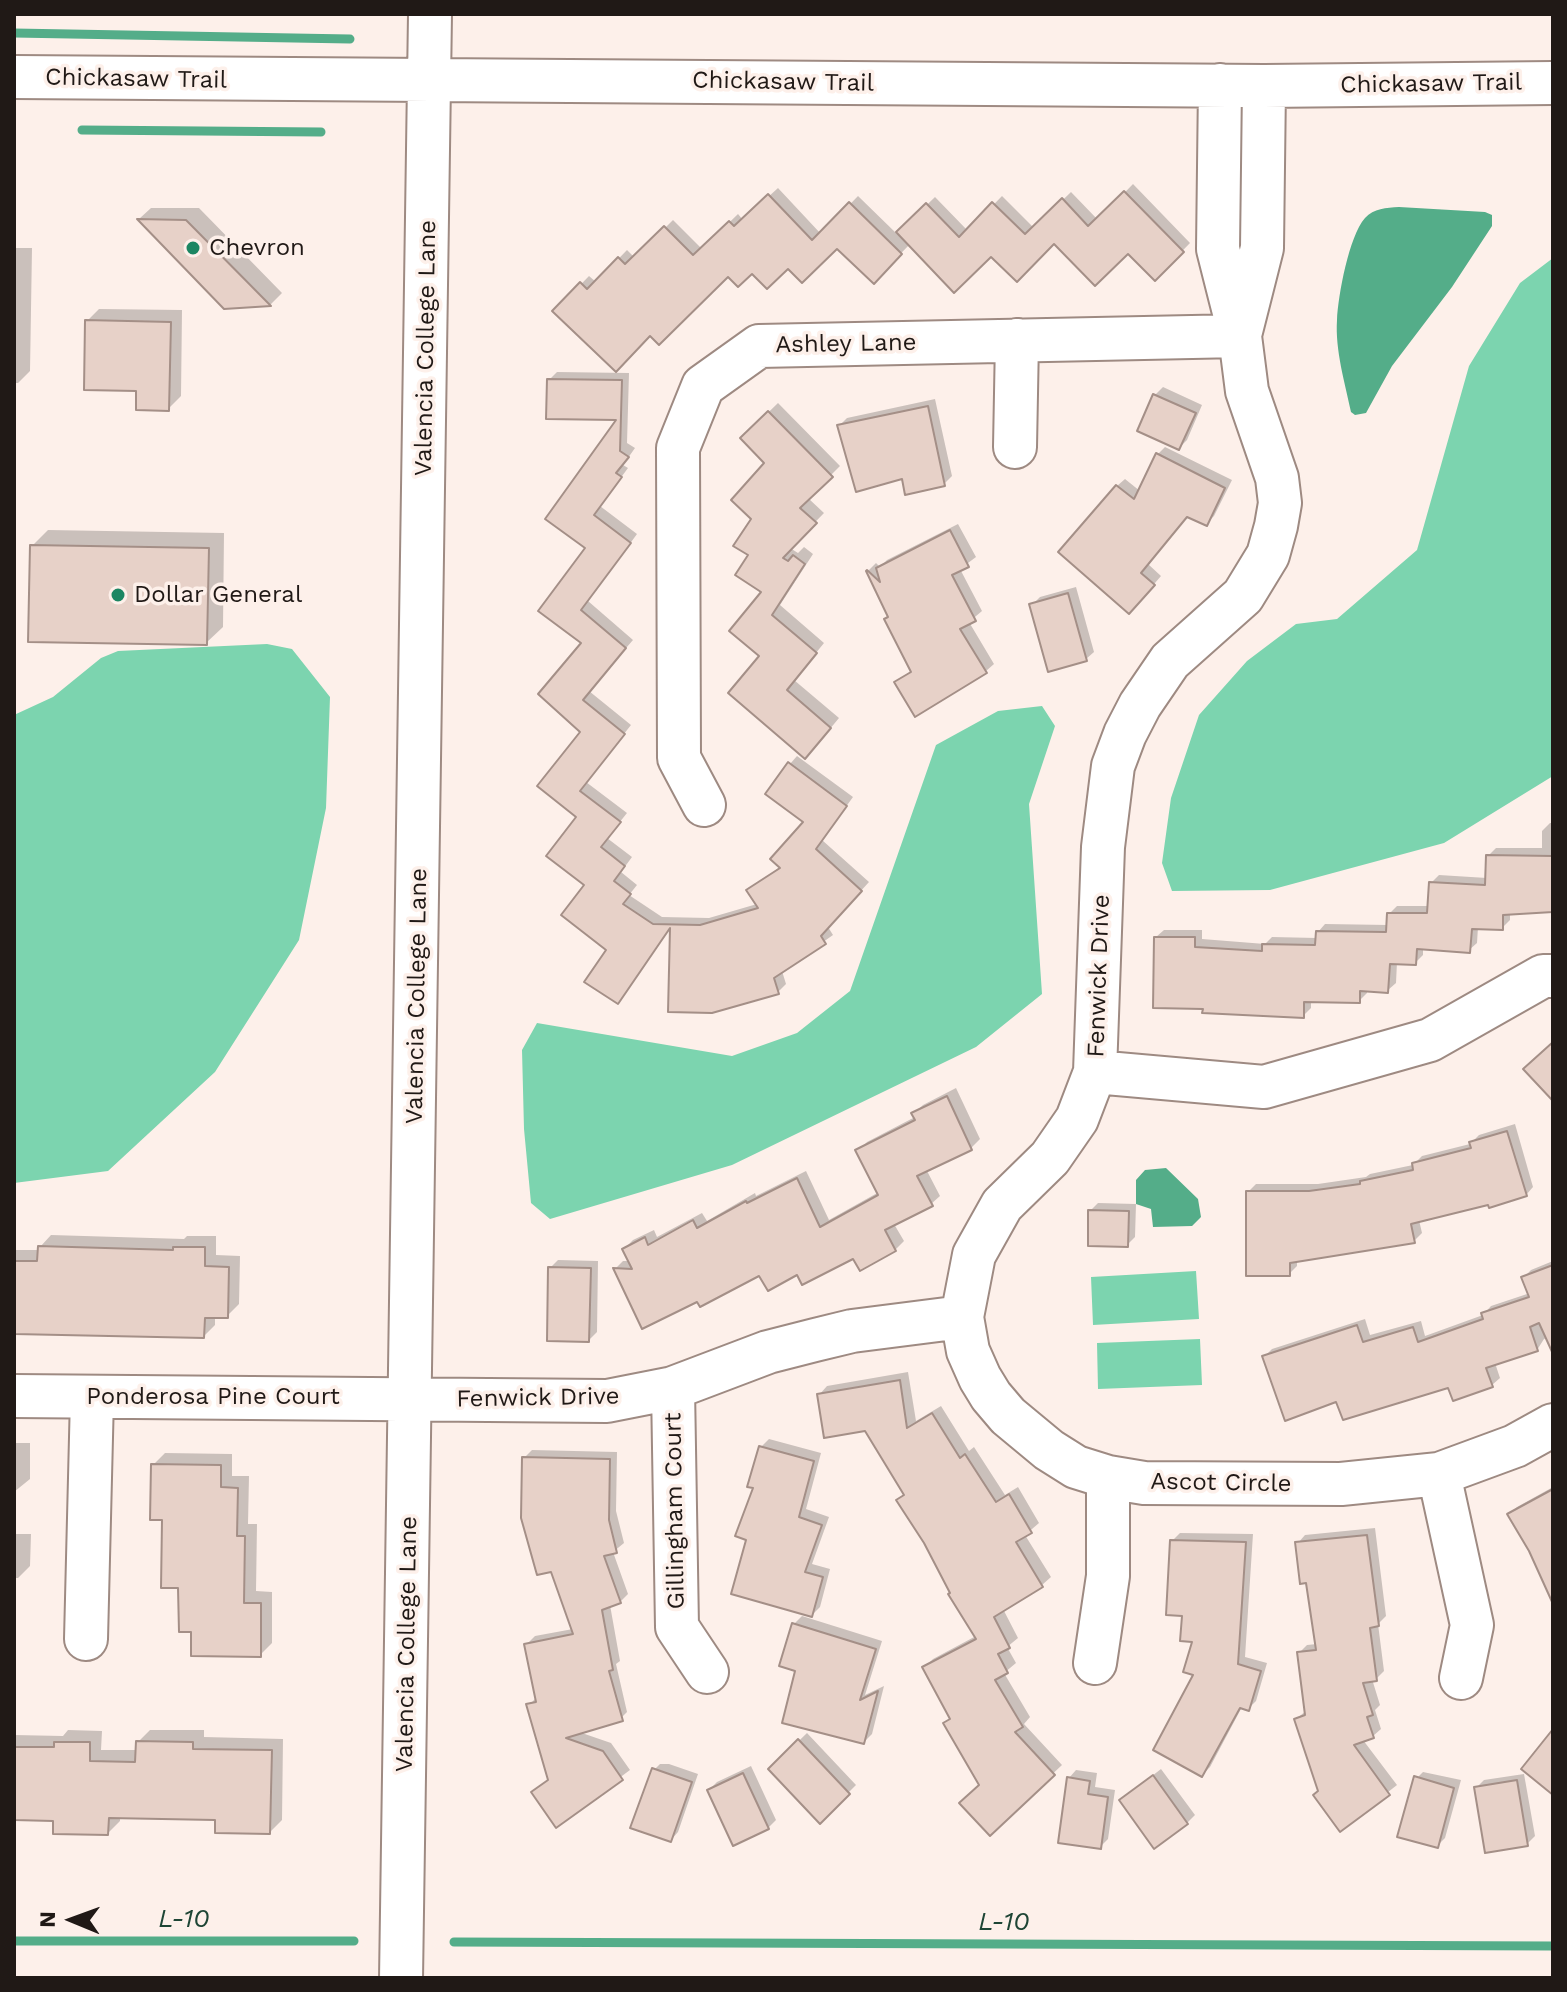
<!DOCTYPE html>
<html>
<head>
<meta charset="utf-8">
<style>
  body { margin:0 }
  #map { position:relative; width:1567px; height:1992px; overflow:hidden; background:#fdf0ea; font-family:"Work Sans",sans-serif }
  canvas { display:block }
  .frame { position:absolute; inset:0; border:16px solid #201916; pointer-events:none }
  .north { position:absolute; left:32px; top:1880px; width:80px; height:80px; -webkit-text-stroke:6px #fdf0ea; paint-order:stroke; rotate:271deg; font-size:22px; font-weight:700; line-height:32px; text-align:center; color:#201916 }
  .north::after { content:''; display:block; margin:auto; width:28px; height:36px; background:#201916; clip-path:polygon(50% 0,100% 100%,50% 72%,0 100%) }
</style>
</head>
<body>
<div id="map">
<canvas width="1567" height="1992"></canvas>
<div class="frame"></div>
<div class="north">N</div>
</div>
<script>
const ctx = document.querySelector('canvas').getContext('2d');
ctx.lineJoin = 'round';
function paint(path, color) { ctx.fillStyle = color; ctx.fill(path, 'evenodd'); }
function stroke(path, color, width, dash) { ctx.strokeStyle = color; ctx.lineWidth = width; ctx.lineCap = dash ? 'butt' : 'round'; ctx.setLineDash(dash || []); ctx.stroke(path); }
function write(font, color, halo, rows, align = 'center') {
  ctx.font = font + ' "Work Sans",sans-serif'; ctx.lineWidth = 7; ctx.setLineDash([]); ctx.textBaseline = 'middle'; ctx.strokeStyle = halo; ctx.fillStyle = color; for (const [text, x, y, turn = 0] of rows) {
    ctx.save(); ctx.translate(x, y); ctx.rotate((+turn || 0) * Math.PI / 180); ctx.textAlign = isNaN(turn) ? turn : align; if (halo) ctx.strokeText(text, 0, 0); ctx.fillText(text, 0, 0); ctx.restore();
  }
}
paint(new Path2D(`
  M1553,258v518l-109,67 -174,47 -98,1 -10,-28 9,-65 28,-83 48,-54 49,-37 41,-5 80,-69 52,-184 51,-83z
  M267,644l25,5 38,48 -4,111 -27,132 -84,132 -107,99 -94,12v-468l39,-18 48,-39 17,-7z
  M1042,706l13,20 -26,78 13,190 -66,53 -244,118 -182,54 -19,-16 -7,-74 -2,-79 15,-27 195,33 65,-23 53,-42 86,-246 62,-34z
  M1196,1271l3,48 -106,6 -2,-48z
  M1200,1339l2,46 -104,4 -1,-46z`), '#7cd4af');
paint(new Path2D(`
  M1399,207l86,5 7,3v11l-40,61 -60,79 -26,47 -11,2 -4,-3c-6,-29 -16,-62 -14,-92 1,-24 12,-84 28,-102 9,-10 21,-10 34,-11z
  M1166,1168l32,31 3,18 -9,9 -39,1 -2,-18 -15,-5v-24l9,-10z`), '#54ad89');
paint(new Path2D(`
  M1133,184l57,59 -35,36 -27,-28 -74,-10 -63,13 -81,-10 -36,37 -37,-35 -49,20 -60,8 -78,60 -95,-23 34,-35 7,6 31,-32 8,8 38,-38 29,29 36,-35 5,6 35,-32 43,46 37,-38 39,38 38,-37 33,34 34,-35 32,32 37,-36 27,28z
  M151,208h48l83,85 -12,12 -45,2 -86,-88z
  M14,248h18l-2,123 -12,12h-4z
  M99,309l83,1 -1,86 -13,13 -30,-20 -51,-68z
  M557,372l72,1 -2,70 8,5 -12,17 5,3 -28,38 37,28 -49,67 45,39 -44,51 42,34 -45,57 41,31 -20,25 25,19 -11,15 16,13 -8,10 33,22 47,1 48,-14 -8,-14 32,-24 25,-44 -16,-58 7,-8 56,41 -31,43 47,42 -41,45 5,8 -51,36 4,13 -8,8 -106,-66 -54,76 -9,-52 -22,-65 -8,-69 -39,-30 43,-55 -43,-37 44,-51 -44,-32 47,-63 -39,-30 72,-100 -71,-38z
  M1163,387l39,18 -15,35 -8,8 -24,-53z
  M935,399l17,77 -8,8 -41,-8 -64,-50 8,-8z
  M778,403l62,63 -32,32 16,15 -34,35 8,5 6,-6 9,7 -33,51 44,38 -30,37 45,38 -25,30 -52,-92 2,-64 -13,-37 2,-37 14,-55 -25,-25z
  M1165,447l67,33 -18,36 -8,8 -18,-9 -40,49 13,12 -24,28 -20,-118 8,-7 15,12 18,-37z
  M958,524l18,33 -16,12 22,42 -13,11 25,42 -8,7 -90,12 16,-13 -44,-99 8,-8 4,4 7,-7z
  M48,530l176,3 -1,94 -17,16 -174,-97z
  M1076,587l18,65 -8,7 -54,-54 8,-8z
  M1550,823h3v87l-43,3v7l-8,8 -24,-1 -1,16 -8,7 -46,-3v8l-8,8 -18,-1 -1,21 -8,7 -21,-1v4l-8,8h-48v7l-8,8 -147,-79 8,-7h38v9l63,5 7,-7 45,1 1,-6 7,-8 64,1v-11l8,-8h33l1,-23 8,-8 48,3 1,-22 8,-8h46v-17z
  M956,1088l24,51 -9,9 -45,21 14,27 -9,8 -37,20 10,17 -9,9 -41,6 -56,16 -38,2 -62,26 -83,-31 8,-8h7l-6,-12 9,-9 21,-10 3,7 45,-24 5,8 48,-28 1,3 50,-25 23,49 50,-28 -21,-41 9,-9 48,-25 -1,-4 9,-8z
  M1515,1124l18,63 -7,8 -107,25 3,13 -8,8 -117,18v7l-8,8 -41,-82 8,-8h62l48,-7 4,-3 43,-9 9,-9 48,-12 9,-9z
  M1098,1203l38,1 -1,33 -8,8 -37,-34z
  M51,1235l133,4 3,-3h29v19l24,1 -1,48 -12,12h-12v9l-11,11 -190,-2v-84h26v-3z
  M558,1260l40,1 -1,71 -8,8 -39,-72z
  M1553,1261v75l-9,3 -7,11 -42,13 5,15 -8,7h-43l-111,14 -74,-42 8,-8 93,-30 5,16 51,-14 4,15 58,-21 8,-9 39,-13 -6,-16 7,-7z
  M908,1372l8,49 25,-15 28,45 5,-4 31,48 13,-8 21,36 -14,12 26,42 -9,8 -39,24 15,29 -11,9 9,16 -12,10 26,44 -6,7 38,41 -72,68 -9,-48 -36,-62 6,-6 -26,-50 8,-8 43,-23 -50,-94 -27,-42 6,-7 -39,-64 -47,-34 8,-9z
  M769,1439l52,14 -15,56 23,8 -17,47 18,5 -10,38 -8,8 -63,-77 12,-91z
  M14,1443h16v36l-16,13z
  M532,1450l85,2 -1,59 8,32 -11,9 15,42 -8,8 -10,3 10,56 -4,3 11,48 -8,8 -40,12 32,11 19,27 -74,55 -6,-46 -21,-74 8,-8 -10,-53 8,-8 38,-7 -49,-171z
  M165,1453l67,1v22h17l-1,48h9l-1,67 16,1v51l-12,12 -67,-25 -13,-44 -27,-121z
  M1553,1487v102l-10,-11 -34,-63 8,-8z
  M1375,1528l11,88 -8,8 6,47 -8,8h-4l8,26 -5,5 6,19 -8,7 -10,4 34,45 -56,44 -21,-39 -24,-71 10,-8 -7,-58 8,-8 10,-1 -9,-63 -10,-38 7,-8z
  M1180,1533l73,1 -8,123 22,6 -11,38 -8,8 -6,-2 -32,60 -8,8 -7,-135 -11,-26 -12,-73z
  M14,1534h17l-1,32 -12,12h-4z
  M802,1616l80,25 -17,54 19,-9 -12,48 -8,8 -66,-72 -4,-46z
  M68,1730l34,1 -1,19h37v-8l12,-12h54v7l79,2 -1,81 -12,12 -53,-14 -97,-2v5l-12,12 -53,-14 -41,-1v-83l49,1z
  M807,1733l49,52 -36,36 -50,-52z
  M660,1764h9l29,10 -20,58 -7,8 -19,-68z
  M751,1766l25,54 -8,8 -59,-38 8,-8z
  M1161,1769l34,46 -8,8 -66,-23z
  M1076,1770l21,3 -2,14 20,3 -7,49 -8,8 -31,-69z
  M1423,1772l38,8 -16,58 -8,8 -22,-66z
  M1524,1774l11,62 -8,8 -51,-56 8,-8z`), '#0003');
stroke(new Path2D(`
  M14,33l336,6
  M82,130l239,2
  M14,1941h340
  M454,1942l1099,4`), '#54ad89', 9);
const building = new Path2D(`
  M1124,191l60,61 -29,29 -27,-27 -33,32 -41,-42 -37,38 -26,-25 -37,36 -58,-61 30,-29 33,34 33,-35 33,32 37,-36 26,28z
  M768,194l44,46 37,-38 53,52 -28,30 -37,-35 -35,34 -14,-14 -21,20 -15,-15 -14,13 -10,-10 -69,68 -9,-9 -34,36 -64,-61 28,-29 7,7 31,-32 7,7 39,-38 29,29 36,-34 5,5z
  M137,219l49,1 85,86 -47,3z
  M85,320l86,2 -2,89 -33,-1v-19l-52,-1z
  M547,379l75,1 -2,71 9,6 -13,16 6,4 -28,38 37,28 -50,67 45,38 -43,52 42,34 -45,57 41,31 -20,25 24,19 -11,15 17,13 -8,10 30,20 47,1 58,-17 -12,-18 34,-22 -10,-9 33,-37 -38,-28 23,-32 59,44 -31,43 46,42 -41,45 5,8 -52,34 5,16 -67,19 -44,-1 2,-84 -52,76 -34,-22 22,-32 -45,-35 23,-30 -38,-29 30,-39 -39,-31 43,-54 -42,-38 43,-51 -43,-32 47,-63 -40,-29 71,-99 -70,-1z
  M1153,394l43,19 -17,37 -42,-19z
  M928,406l17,80 -40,9 -3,-16 -46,13 -19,-67z
  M768,411l65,66 -33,31 17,15 -34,35 5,3 5,-6 12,9 -33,51 45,38 -30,37 44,38 -26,31 -77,-66 31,-37 -30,-25 32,-39 -26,-17 13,-20 -15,-9 18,-27 -20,-19 33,-37 -24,-25z
  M1156,453l69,35 -18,38 -20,-9 -46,56 14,12 -26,29 -71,-62 58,-67 18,14z
  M950,530l19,37 -17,8 24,46 -16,8 27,44 -72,44 -21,-35 17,-10 -27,-53 4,-2 -22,-46 1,-1 13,12 -4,-14z
  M30,545l179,3 -2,97 -179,-3z
  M1068,593l19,68 -39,11 -19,-68z
  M1486,855l67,1v56l-50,3v15l-31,-1 -2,24 -53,-4 -1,16 -26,-1 -2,29 -28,-2v12l-56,-1v16l-102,-5 1,-4 -50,-1 1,-71h41v10l67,4v-7l53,1 1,-14 70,1 1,-19h40l2,-31 56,3z
  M1553,1042v59l-30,-32z
  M947,1096l25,54 -55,26 16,30 -48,24 11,21 -36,20 -7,-12 -51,26 -5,-10 -29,16 -9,-15 -59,31 -3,-5 -55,27 -29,-61 19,1 -10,-20 23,-12 3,8 45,-25 4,8 49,-27 1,2 50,-25 23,49 58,-32 -23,-45 60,-30 -4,-7z
  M1507,1131l20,65 -38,12 -1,-3 -77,19 4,19 -125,20v13h-44v-85h63l51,-7v-3l53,-11 -1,-7 59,-15 -2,-6z
  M1088,1210l41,1 -1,36 -40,-1z
  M38,1246l135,4v-3h32v19l24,1 -1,51h-23l-1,20 -190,-4v-73h23z
  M1553,1265v89l-14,-31 -9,4 8,24 -52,17 7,19 -40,14 -5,-13 -105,32 -7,-18 -51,19 -23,-65 95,-31 6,17 50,-15 5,15 65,-23 -2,-6 48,-16 -8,-20z
  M548,1267l43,1 -2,74 -42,-1z
  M900,1380l7,48 25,-15 28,45 5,-4 31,48 13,-8 23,39 -16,9 27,45 -49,30 16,31 -12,6 10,19 -13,7 28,47 -8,5 40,43 -65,61 -31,-33 20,-18 -36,-62 7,-4 -28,-52 54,-28 -28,-45 2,-1 -26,-50 -28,-43 8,-5 -39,-64 -41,7 -7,-44z
  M759,1446l55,15 -15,56 23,8 -17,47 18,5 -11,40 -81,-23 15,-54 -11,-4 18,-48 -6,-1z
  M522,1457l88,2 -1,61 8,33 -13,3 17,47 -19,7 11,60 -4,1 14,50 -57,17 37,13 20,29 -67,48 -25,-36 17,-12 -22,-76 10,-2 -12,-58 49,-10 -22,-62 -14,3 -16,-57z
  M151,1464l70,1v22l17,1 -1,48h8l-1,67h17v54l-70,-1v-24h-12l-1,-44h-17l1,-68h-12z
  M1553,1489v115l-24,-53 -22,-37z
  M1367,1535l12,91 -9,2 7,53 -14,2 10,32 -6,2 7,21 -20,7 36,50 -50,37 -27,-37 5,-4 -24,-72 11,-4 -8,-63 19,-2 -10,-67 -6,1 -5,-42z
  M1170,1540l76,2 -8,122 23,7 -12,40 -9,-3 -38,69 -49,-27 40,-75 -10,-3 9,-30 -12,-1 2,-25 -16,-1z
  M792,1623l84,26 -16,51 18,-9 -14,53 -82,-21 13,-52 -16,-5z
  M1553,1729v66l-32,-26z
  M798,1739l52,55 -30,30 -52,-55z
  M136,1741l57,1v7l79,1 -2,84 -55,-1v-13l-106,-2 -1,17 -55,-1v-13l-39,-1v-73h40v-5h36v19l45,1z
  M652,1768l40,14 -21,60 -41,-14z
  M743,1773l26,56 -36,17 -26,-56z
  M1153,1775l35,49 -34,25 -35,-49z
  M1414,1776l40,12 -16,60 -41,-11z
  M1067,1777l23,4 -2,13 20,3 -7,52 -43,-6z
  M1517,1780l11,66 -43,7 -11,-66z`);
paint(building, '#e7d1c8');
stroke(building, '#a48f87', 2);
const minor = new Path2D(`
  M14,77l1250,9 289,-3
  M1220,85l-2,164 22,87 7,55 30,87 3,25 -4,23 -8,29 -25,41 -73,65 -30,44 -15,29 -12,32 -10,81 -8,225 -18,47 -27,39 -48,47 -28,50 -12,62 6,34 12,27 11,18 17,20 41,34 27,17 32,10 36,6 197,1 98,-10 76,-28 38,-21
  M1241,331l21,-83 2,-162
  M1015,447l2,-107
  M704,805l-25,-47 -1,-310 25,-62 56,-40 481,-10
  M1095,1072l169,15 166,-47 113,-64h10
  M673,1388l4,239 30,45
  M14,1396l593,5 66,-13 95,-36 47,-12 37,-9 110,-14
  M1439,1474l33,151 -11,53
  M86,1639l6,-242
  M1095,1663l13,-87v-99
  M401,1978l29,-1964`);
stroke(minor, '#9e8a82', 46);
stroke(minor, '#fff', 42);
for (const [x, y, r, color] of [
  [193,248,8,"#1c8662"],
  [118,595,8,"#1c8662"]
]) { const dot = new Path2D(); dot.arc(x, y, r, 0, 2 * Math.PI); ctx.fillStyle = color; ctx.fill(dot); stroke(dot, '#fdf0ea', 3); }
write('24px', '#201916', '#fdf0ea', [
  ["Chickasaw Trail",136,79,1],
  ["Chickasaw Trail",783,82,1],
  ["Chickasaw Trail",1431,84,-1],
  ["Ashley Lane",846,344,-1],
  ["Valencia College Lane",426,348,-89],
  ["Fenwick Drive",1099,976,-88],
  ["Valencia College Lane",417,996,-89],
  ["Ponderosa Pine Court",213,1397],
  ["Fenwick Drive",538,1398,-1],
  ["Ascot Circle",1221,1483,1],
  ["Gillingham Court",675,1511,-91],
  ["Valencia College Lane",407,1644,-89]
]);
write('24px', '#201916', '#fdf0ea', [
  ["Chevron",209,248],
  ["Dollar General",134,595]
], 'left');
write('italic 26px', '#1e4535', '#fdf0ea', [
  ["L-10",184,1919],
  ["L-10",1004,1922]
]);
</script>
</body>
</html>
